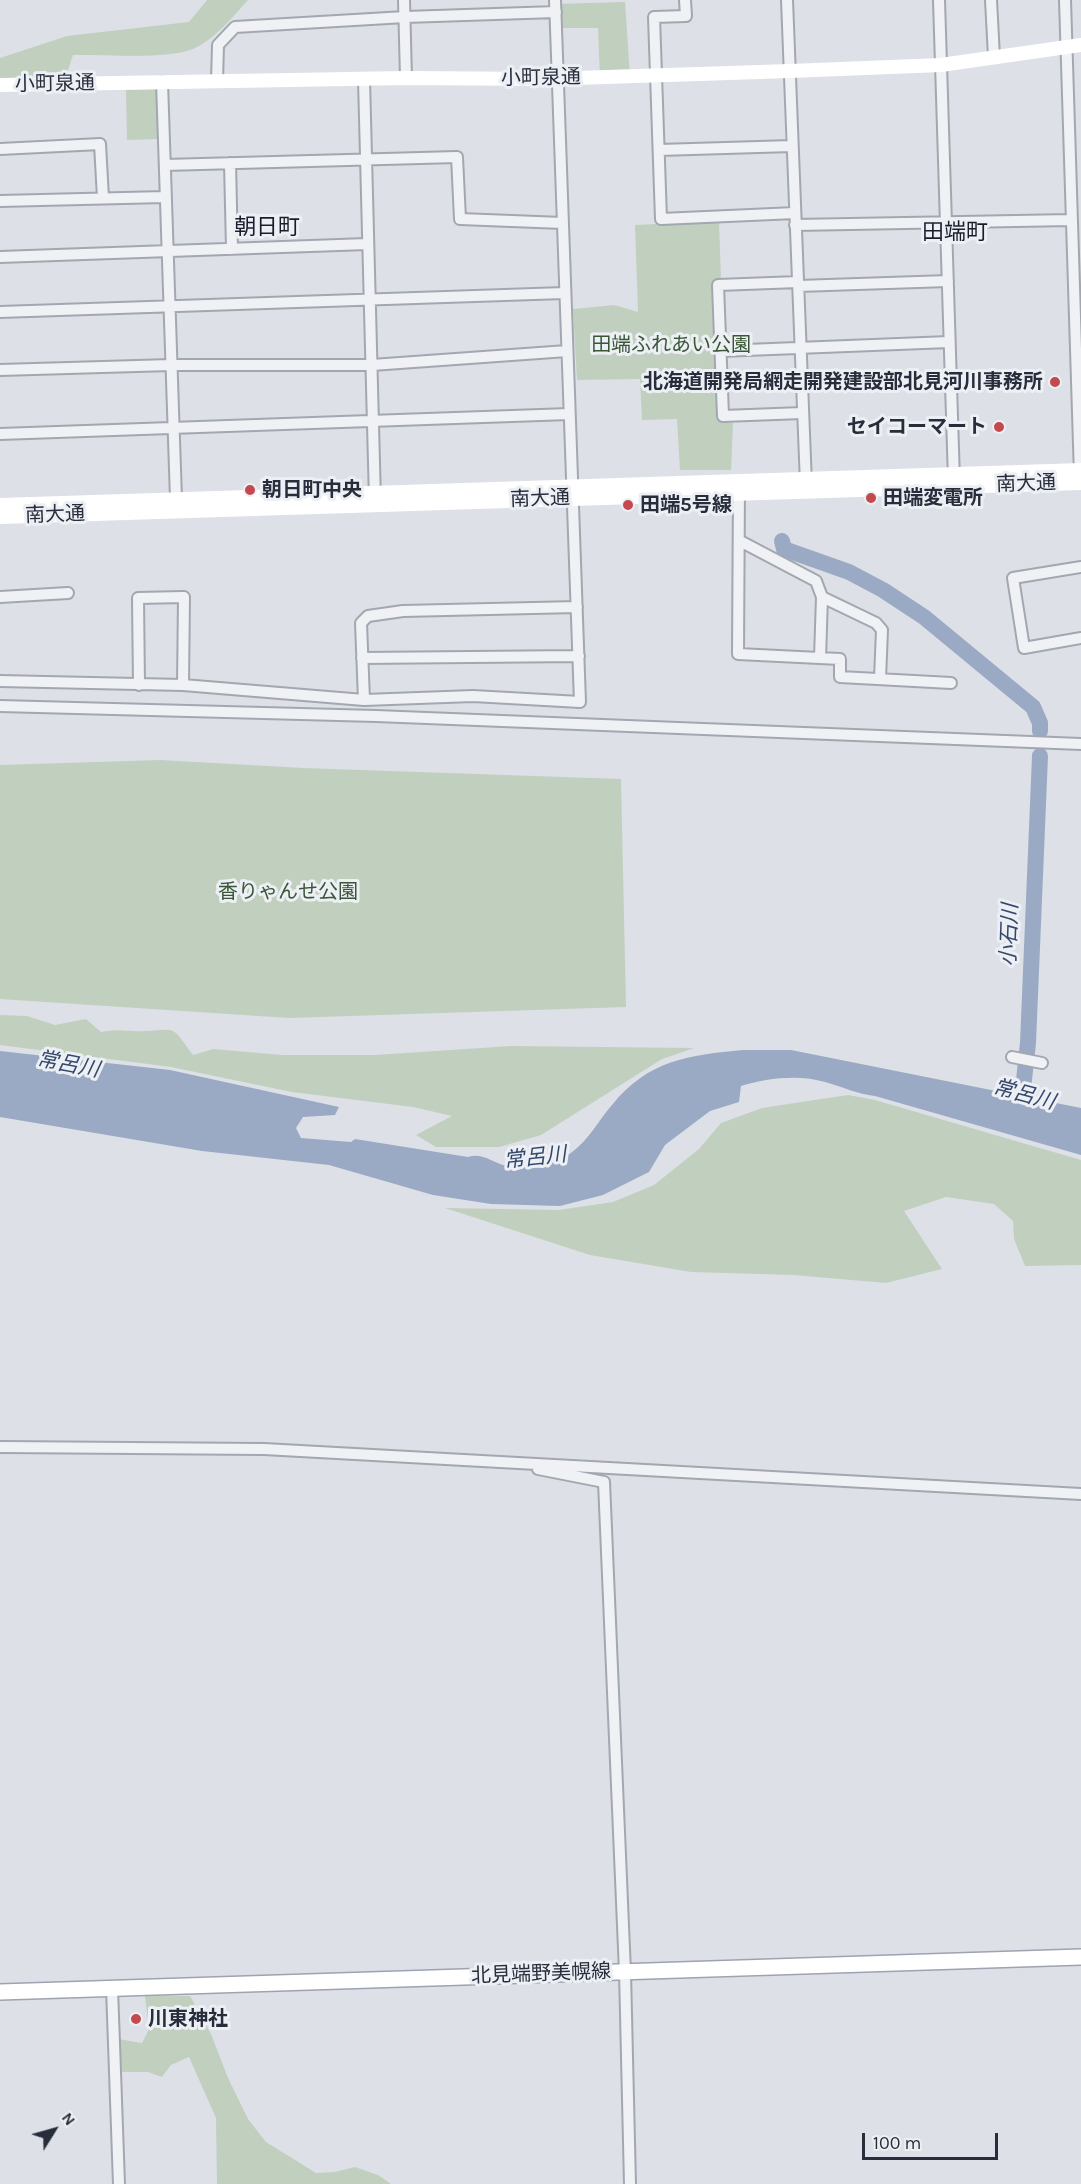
<!DOCTYPE html>
<html>
<head>
<meta charset="utf-8">
<style>
  body { margin:0 }
  #map { position:relative; width:1081px; height:2184px; overflow:hidden; background:#dde0e6; font-family:Karla,sans-serif }
  canvas { display:block }
  .north { position:absolute; left:24px; top:2100px; width:60px; height:60px; -webkit-text-stroke:4px #eceff4; paint-order:stroke; rotate:53deg; font-size:16px; font-weight:700; line-height:24px; text-align:center; color:#282d3b }
  .north::after { content:''; display:block; margin:auto; width:21px; height:27px; background:#282d3b; clip-path:polygon(50% 0,100% 100%,50% 72%,0 100%) }
  .scale { position:absolute; left:862px; top:2133px; width:136px; height:27px; box-sizing:border-box; border:3px solid #282d3b; border-top:0; padding-left:8px; font-size:18px; line-height:21px; white-space:nowrap; color:#282d3b; -webkit-text-stroke:4px #eceff4; paint-order:stroke }
</style>
</head>
<body>
<div id="map">
<canvas width="1081" height="2184"></canvas>
<div class="north">N</div>
<div class="scale">100 m</div>
</div>
<script>
const ctx = document.querySelector('canvas').getContext('2d');
ctx.lineJoin = 'round';
function paint(path, color) { ctx.fillStyle = color; ctx.fill(path, 'evenodd'); }
function stroke(path, color, width, dash) { ctx.strokeStyle = color; ctx.lineWidth = width; ctx.lineCap = dash ? 'butt' : 'round'; ctx.setLineDash(dash || []); ctx.stroke(path); }
function write(font, color, halo, rows, align = 'center') {
  ctx.font = font + ' Karla,"Noto Sans JP",sans-serif'; ctx.lineWidth = 6; ctx.setLineDash([]); ctx.textBaseline = 'middle'; ctx.strokeStyle = halo; ctx.fillStyle = color; for (const [text, x, y, turn = 0] of rows) {
    ctx.save(); ctx.translate(x, y); ctx.rotate((+turn || 0) * Math.PI / 180); ctx.textAlign = isNaN(turn) ? turn : align; if (halo) ctx.strokeText(text, 0, 0); ctx.fillText(text, 0, 0); ctx.restore();
  }
}
paint(new Path2D(`
  M207,0h41c-16,18 -33,39 -55,49 -28,11 -88,5 -120,6l-8,24 -65,2v-23l67,-22 122,-14z
  M625,2l5,74 -30,1 -2,-49h-42l-1,-24z
  M157,89l2,50 -32,1 -1,-50z
  M719,221l2,59h-6l5,142 13,1 -2,47h-51l-3,-51 -35,1 -2,-41 -63,1 -4,-71 41,-4 24,7 -3,-87z
  M160,760l143,8 318,11 5,228 -337,11 -289,-19v-234z
  M0,1015l27,1 28,9 31,-6 15,13c20,-4 26,0 43,-1 34,-2 27,-6 49,24l20,-6 69,6h93l136,-9 183,2 -32,11 -121,76 -42,12h-63l-20,-12 36,-19 -39,-9 -121,-15 -121,-25 -171,-22z
  M848,1095l27,5 206,60v105l-56,1 -11,-27 -1,-18 -19,-17 -48,-7 -42,14 38,58 -56,14 -92,-8 -103,-3 -101,-17 -145,-47 114,2 54,-8 41,-17 45,-36 22,-26 41,-15z
  M145,1996h45l21,38 17,44 20,41 18,23 50,31 19,-1 20,-5 23,8 13,9h-174l-1,-66 -27,-61 -18,8 -9,12 -14,-5h-26l-4,-33 24,4 7,-14z`), '#c1cfbf');
paint(new Path2D(`
  M743,1050h48l290,58v47l-206,-59c-18,-2 -32,-9 -50,-14 -25,-8 -59,-4 -84,4l-2,16 -29,9 -45,34 -16,27 -46,23 -43,11 -69,-2 -58,-9 -104,-30 -127,-14 -202,-34v-66l170,19 169,37 -4,8 -32,2 -7,11 5,10 50,4 4,-3 113,18c14,-5 25,6 39,9 17,3 43,-2 59,-10 21,-12 31,-34 46,-51 36,-45 77,-50 131,-55z`), '#9aaac4');
stroke(new Path2D(`
  M782,541l2,8 65,23 34,18 41,27 109,90 7,16v8
  M1020,1117l8,-74 12,-287`), '#9aaac4', 16);
const street = new Path2D(`
  M404,0l2,78
  M685,0l1,16 -32,1 7,202 134,-6
  M787,0l19,484
  M939,0l15,480
  M991,0l3,57
  M1065,0l15,476
  M364,80l11,421
  M217,81l1,-36 17,-18 170,-10 151,-5
  M162,82l14,417
  M0,149l100,-5 3,54
  M659,150l133,-4
  M230,163l2,86
  M165,165l292,-8 3,62 103,4
  M0,201l165,-4
  M795,225l276,-5
  M0,257l367,-13
  M798,282l-80,3 5,131 79,-3
  M798,286l150,-5
  M0,312l564,-19
  M721,351l228,-9
  M0,370l171,-5h201l195,-14
  M0,434l569,-20
  M739,487l-1,167 102,5v18l111,6
  M740,541l76,40 6,16 -2,61
  M1081,567l-68,11 11,70 57,-10
  M0,597l68,-4
  M822,597l54,26 6,7 -2,49
  M362,658l217,-2
  M0,681l183,4 181,15 109,-4 107,6 -25,-702
  M139,685l-1,-87 46,-1 -1,88
  M364,700l-3,-77 7,-7 35,-5 174,-4
  M0,706l376,10 705,28
  M1012,1057l30,6
  M0,1447l264,2 817,45
  M538,1469l66,13 21,490 5,212
  M112,1988l7,196`);
const primary = new Path2D(`
  M0,1992l1081,-35`);
stroke(street, '#a3a7af', 14);
stroke(primary, '#9da3b1', 18);
stroke(street, '#eff1f5', 10);
stroke(new Path2D(`
  M0,85l406,-7 139,1 245,-8 151,-6 140,-20
  M0,505l1081,-35
  M0,517l1081,-34`), '#fff', 14);
stroke(primary, '#fff', 15);
for (const [x, y, r, color] of [
  [1055,382,6,"#c4494f"],
  [999,427,6,"#c4494f"],
  [250,490,6,"#c4494f"],
  [871,498,6,"#c4494f"],
  [628,505,6,"#c4494f"],
  [136,2019,6,"#c4494f"]
]) { const dot = new Path2D(); dot.arc(x, y, r, 0, 2 * Math.PI); ctx.fillStyle = color; ctx.fill(dot); stroke(dot, '#eceff4', 2); }
write('20px', '#282d3b', '#eceff4', [
  ["小町泉通",541,78,-1],
  ["小町泉通",55,84,-1],
  ["南大通",1026,484,-2],
  ["南大通",540,499,-2],
  ["南大通",55,515,-2],
  ["北見端野美幌線",541,1974,-2]
]);
write('20px', '#395636', '#eceff4', [
  ["田端ふれあい公園",671,345],
  ["香りゃんせ公園",288,892]
]);
write('bold 20px', '#282d3b', '#eceff4', [
  ["北海道開発局網走開発建設部北見河川事務所",1043,382,"right"],
  ["セイコーマート",987,427,"right"],
  ["朝日町中央",262,490],
  ["田端変電所",883,498],
  ["田端5号線",640,505],
  ["川東神社",148,2019]
], 'left');
write('italic 21px', '#35486c', '#eceff4', [
  ["小石川",1010,935,-88],
  ["常呂川",68,1065,11],
  ["常呂川",1024,1095,15],
  ["常呂川",535,1158,-6]
]);
write('22px', '#1a1e2c', '#eceff4', [
  ["朝日町",267,228],
  ["田端町",955,233]
]);
</script>
</body>
</html>
